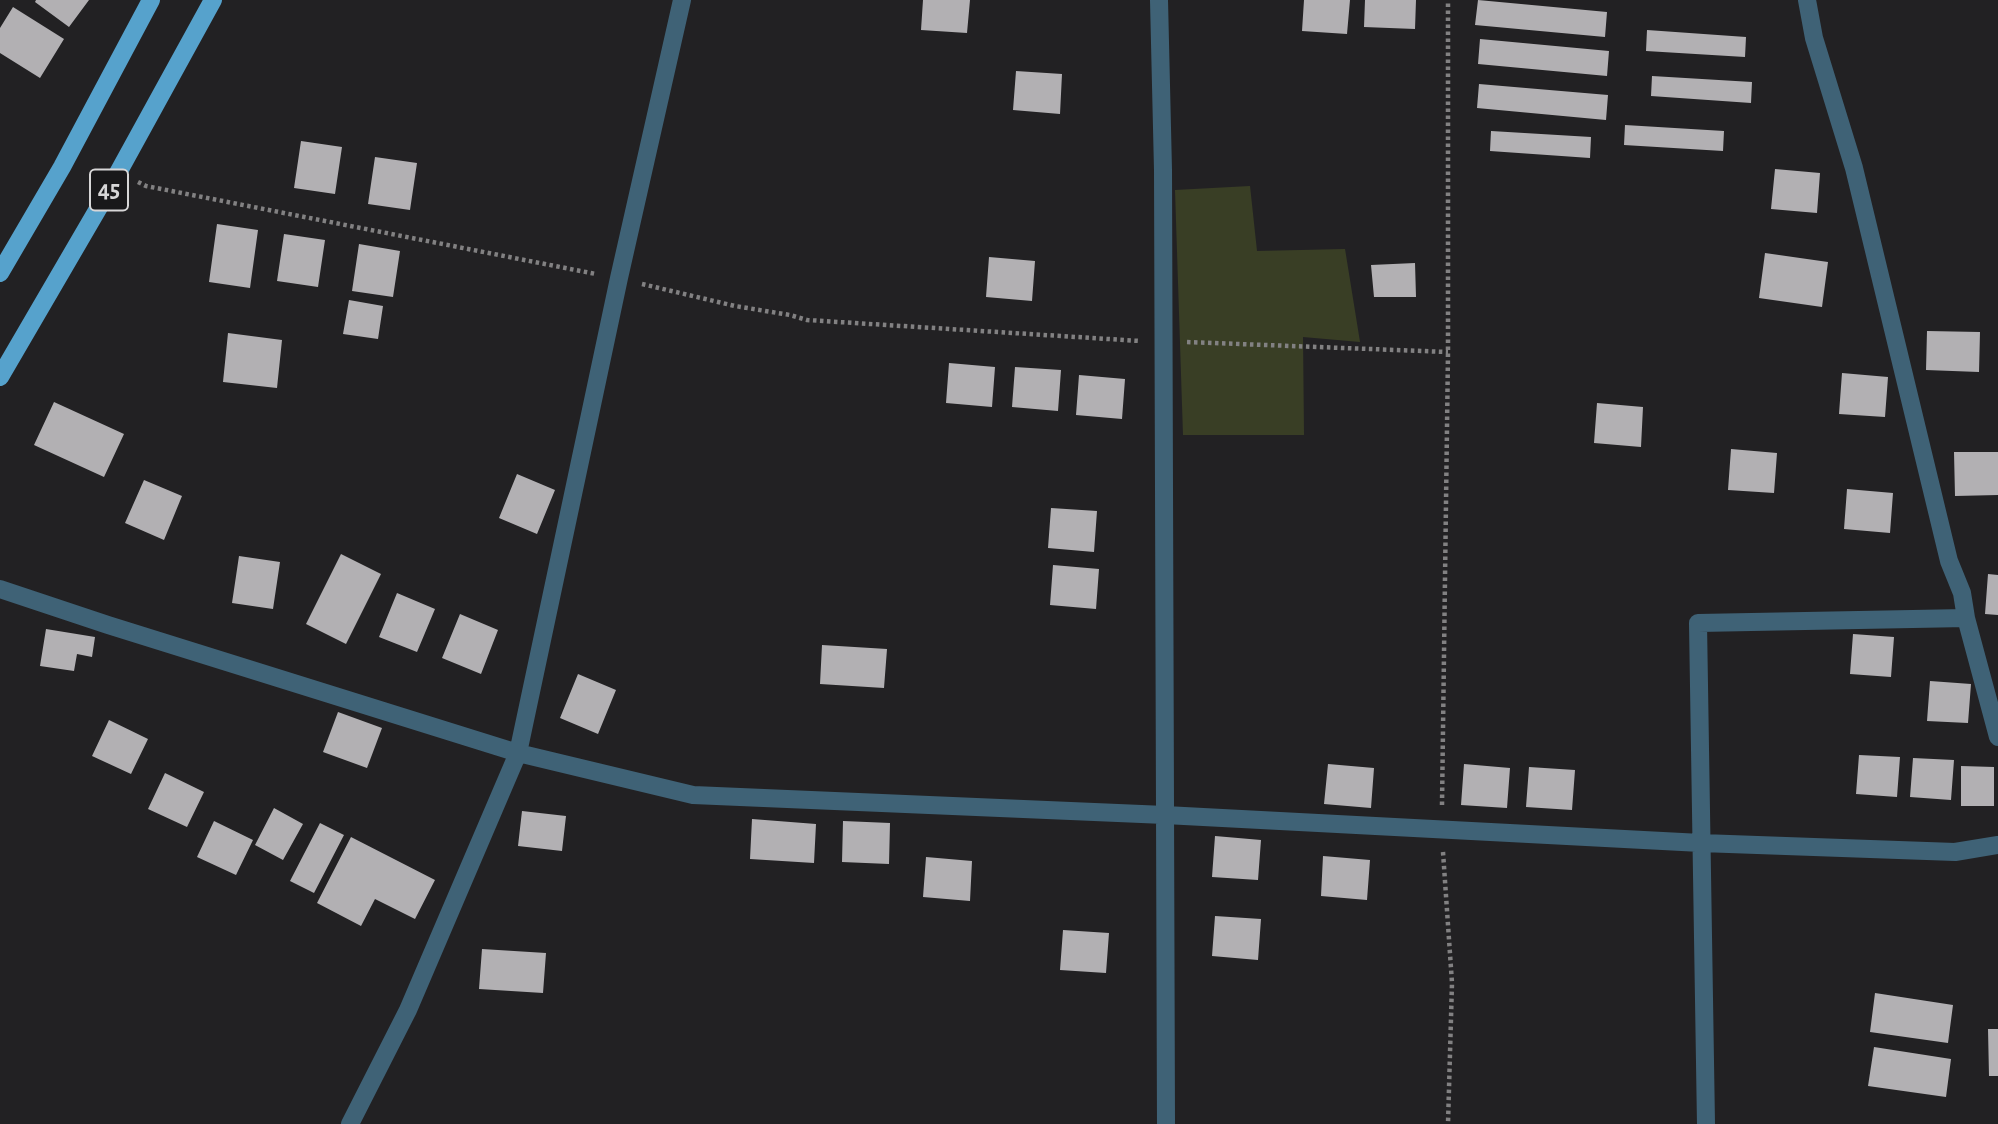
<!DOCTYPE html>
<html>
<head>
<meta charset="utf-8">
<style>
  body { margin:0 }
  canvas { display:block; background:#222123 }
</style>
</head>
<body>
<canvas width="1998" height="1124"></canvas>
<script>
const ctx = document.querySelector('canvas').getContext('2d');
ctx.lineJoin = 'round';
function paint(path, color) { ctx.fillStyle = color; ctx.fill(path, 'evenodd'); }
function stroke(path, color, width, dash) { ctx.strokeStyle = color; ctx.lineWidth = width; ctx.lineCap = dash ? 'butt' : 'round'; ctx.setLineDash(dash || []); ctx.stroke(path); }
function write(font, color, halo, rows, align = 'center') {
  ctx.font = font + ' "Alegreya Sans",sans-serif'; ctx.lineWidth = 7; ctx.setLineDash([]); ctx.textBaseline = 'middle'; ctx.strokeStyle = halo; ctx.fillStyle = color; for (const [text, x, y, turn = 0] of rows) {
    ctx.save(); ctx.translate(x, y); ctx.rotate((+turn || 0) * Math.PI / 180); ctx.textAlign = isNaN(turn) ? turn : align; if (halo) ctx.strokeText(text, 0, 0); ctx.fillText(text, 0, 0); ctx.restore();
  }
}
paint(new Path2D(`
  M1250,186l7,65 88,-2 15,93 -57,-5 1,98h-121l-8,-245z`), '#393e25');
paint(new Path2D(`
  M36,0h53l-20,27 -34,-25z
  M923,0h47l-3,33 -46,-3z
  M1304,0h46l-3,34 -45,-3z
  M1365,0h51l-1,29 -51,-2z
  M1478,0l129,12 -2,25 -130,-12z
  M13,7l51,32 -24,39 -40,-25v-25z
  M1647,30l99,7 -1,20 -99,-6z
  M1480,39l129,12 -2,25 -129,-12z
  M1016,71l46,3 -2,40 -47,-4z
  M1652,76l100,6 -1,21 -100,-7z
  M1479,84l129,11 -2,25 -129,-12z
  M1625,125l99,6 -1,20 -99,-6z
  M1491,131l100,6 -1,21 -100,-7z
  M301,141l41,6 -7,47 -41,-6z
  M375,157l42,6 -7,47 -42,-6z
  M1775,169l45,4 -3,40 -46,-4z
  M217,224l41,6 -8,58 -41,-6z
  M284,234l41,6 -7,47 -41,-6z
  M359,244l41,7 -7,46 -41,-6z
  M1765,253l63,9 -6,45 -63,-9z
  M989,257l46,4 -3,40 -46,-4z
  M1415,263l1,34h-42l-3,-32z
  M349,300l34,6 -5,33 -35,-5z
  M1927,331l53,1 -1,40 -53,-2z
  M228,333l54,7 -5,48 -54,-6z
  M949,363l46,4 -3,40 -46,-4z
  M1015,367l46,3 -3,41 -46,-4z
  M1842,373l46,4 -3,40 -46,-3z
  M1079,375l46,4 -3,40 -46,-4z
  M54,402l70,32 -20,43 -70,-32z
  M1597,403l46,4 -2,40 -47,-4z
  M1731,449l46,4 -3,40 -46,-3z
  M1954,452h44v43l-43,1z
  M517,474l38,16 -18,44 -38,-16z
  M144,480l38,16 -18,44 -39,-17z
  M1847,489l46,4 -3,40 -46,-4z
  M1051,508l46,3 -3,41 -46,-4z
  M341,554l40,20 -35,70 -40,-20z
  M239,556l41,6 -7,47 -41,-6z
  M1053,565l46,4 -3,40 -46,-4z
  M1988,574l10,1v40l-13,-1z
  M397,593l38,16 -18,43 -38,-15z
  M460,614l38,16 -17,44 -39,-16z
  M46,629l49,8 -3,20 -15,-3 -3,17 -34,-5z
  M1853,634l41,3 -3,40 -41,-3z
  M822,645l65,4 -3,39 -64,-4z
  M578,674l38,16 -18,44 -38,-16z
  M1930,681l41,3 -3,39 -41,-2z
  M338,712l44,16 -15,40 -44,-16z
  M109,720l39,19 -17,35 -39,-18z
  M1859,755l41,2 -3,40 -41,-3z
  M1913,758l41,2 -3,40 -41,-3z
  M1328,764l46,4 -3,40 -47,-4z
  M1464,764l46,4 -3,40 -46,-3z
  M1961,766l33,1v39h-33z
  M1529,767l46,3 -3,40 -46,-3z
  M165,773l39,19 -17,35 -39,-18z
  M274,808l29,16 -20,36 -28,-15z
  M522,811l44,5 -4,35 -44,-5z
  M752,819l64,5 -2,39 -64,-4z
  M214,821l39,19 -17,35 -39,-18z
  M843,821l47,2 -1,41 -47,-2z
  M320,823l24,12 -30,58 -24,-12z
  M1215,836l46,4 -3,40 -46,-3z
  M351,837l84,43 -20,39 -40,-20 -14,27 -44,-23z
  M1323,856l47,4 -3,40 -46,-4z
  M926,857l46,4 -2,40 -47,-4z
  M1215,916l46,3 -3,41 -46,-4z
  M1063,930l46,3 -3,40 -46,-3z
  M482,949l64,4 -3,40 -64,-4z
  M1875,993l78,12 -5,38 -78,-11z
  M1988,1029h10v47h-9z
  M1874,1047l77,12 -5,38 -78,-11z`), '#b2b0b3');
stroke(new Path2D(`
  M138,182l8,4 450,88
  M642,284l93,22 55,9 17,5 333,21
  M1187,342l261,10
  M1442,805l6,-453v-352
  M1443,852l9,131 -4,141`), '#828182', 4.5, [3.5, 3.5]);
stroke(new Path2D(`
  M1159,0l4,170 3,954
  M1807,0l7,38 40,130 95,393 13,32 4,25 32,119
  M0,589l108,36 410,128 175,42 472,20 536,28 254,9 43,-7
  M350,1124l58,-114 110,-257 101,-475 63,-278
  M1706,1124l-8,-501 268,-5`), '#3f6276', 18);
stroke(new Path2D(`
  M0,273l62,-106 89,-167
  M0,377l102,-175 111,-202`), '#56a2cc', 18);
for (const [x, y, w] of [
  [109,190,38]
]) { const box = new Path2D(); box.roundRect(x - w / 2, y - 20.5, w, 41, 5); ctx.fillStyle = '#19181a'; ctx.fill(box); stroke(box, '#d7d6d7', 2); }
write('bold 24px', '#d7d6d7', null, [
  ["45",109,190]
]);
</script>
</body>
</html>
